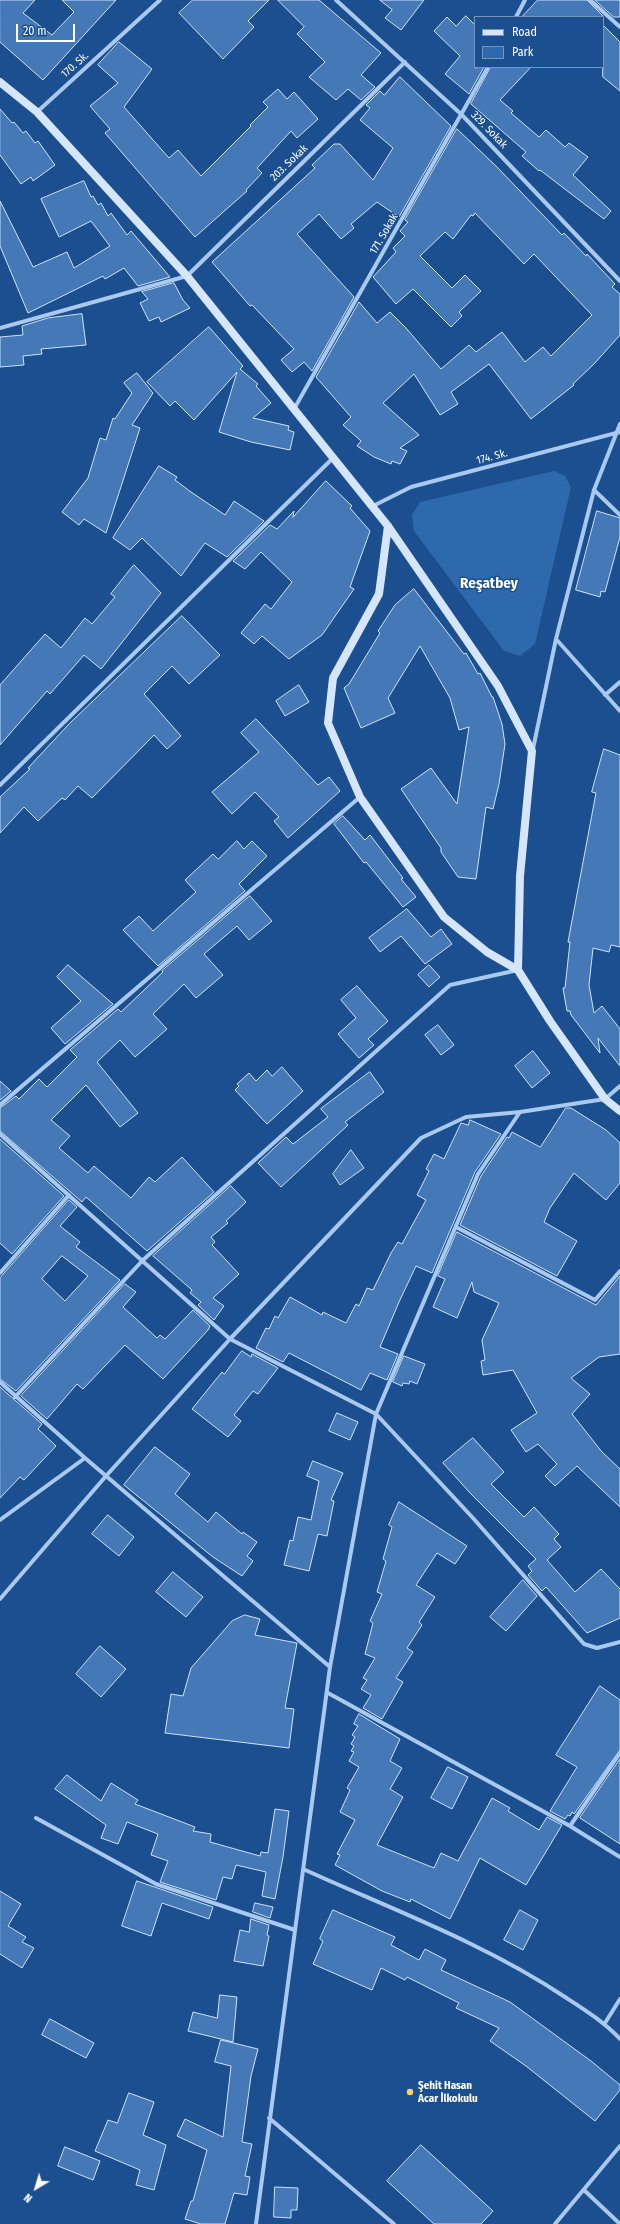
<!DOCTYPE html>
<html>
<head>
<meta charset="utf-8">
<style>
  body { margin:0 }
  #map { position:relative; width:620px; height:2224px; overflow:hidden; background:#1b4f8f; font-family:"Fira Sans Condensed",sans-serif }
  canvas { display:block }
  .legend { position:absolute; left:474px; top:16px; width:130px; height:52px; box-sizing:border-box; background:#1b4f8f; border:1px solid #7695bc; margin:0; padding:5px 7px; list-style:none; font-size:12px; color:#fff }
  .legend li { display:flex; align-items:center; gap:8px; height:20px }
  .legend b { width:20px; border:1px solid #7695bc }
  .north { position:absolute; left:16px; top:2168px; width:40px; height:40px; -webkit-text-stroke:3px #1b4f8f; paint-order:stroke; rotate:218deg; font-size:11px; font-weight:700; line-height:16px; text-align:center; color:#fff }
  .north::after { content:''; display:block; margin:auto; width:14px; height:18px; background:#fff; clip-path:polygon(50% 0,100% 100%,50% 72%,0 100%) }
  .scale { position:absolute; left:16px; top:24px; width:59px; height:18px; box-sizing:border-box; border:2px solid #fff; border-top:0; padding-left:5px; font-size:12px; line-height:14px; white-space:nowrap; color:#fff; -webkit-text-stroke:3px #1b4f8f; paint-order:stroke }
</style>
</head>
<body>
<div id="map">
<canvas width="620" height="2224"></canvas>
<ul class="legend">
<li><b style="height:5px;background:#d6e6fa"></b>Road</li>
<li><b style="height:11px;background:#2e69ad"></b>Park</li>
</ul>
<div class="north">N</div>
<div class="scale">20 m</div>
</div>
<script>
const ctx = document.querySelector('canvas').getContext('2d');
ctx.lineJoin = 'round';
function paint(path, color) { ctx.fillStyle = color; ctx.fill(path, 'evenodd'); }
function stroke(path, color, width, dash) { ctx.strokeStyle = color; ctx.lineWidth = width; ctx.lineCap = dash ? 'butt' : 'round'; ctx.setLineDash(dash || []); ctx.stroke(path); }
function write(font, color, halo, rows, align = 'center') {
  ctx.font = font + ' "Fira Sans Condensed",sans-serif'; ctx.lineWidth = 3; ctx.setLineDash([]); ctx.textBaseline = 'middle'; ctx.strokeStyle = halo; ctx.fillStyle = color; for (const [text, x, y, turn = 0] of rows) {
    ctx.save(); ctx.translate(x, y); ctx.rotate((+turn || 0) * Math.PI / 180); ctx.textAlign = isNaN(turn) ? turn : align; if (halo) ctx.strokeText(text, 0, 0); ctx.fillText(text, 0, 0); ctx.restore();
  }
}
paint(new Path2D(`
  M554,471l11,5 6,11 -36,157 -15,12 -16,-5 -90,-120 -2,-16 8,-13z`), '#2e69ad');
const building = new Path2D(`
  M0,0h35l-12,13 29,22 22,-23 -12,-12h54l-73,80 -43,-38z
  M193,0h76l-21,21 6,6 -31,32 -44,-46z
  M278,0h41l62,53 -20,22 14,12 -14,13 -13,-11 -12,11 -27,-23 16,-15 -28,-28 7,-7z
  M380,0h44l-23,30 -16,-12 7,-8z
  M538,0h49l17,17h-82z
  M595,0h25v17h-6z
  M466,16l9,9v43l9,-1 -15,27 -24,-20 15,-18 -26,-25 13,-14 9,9z
  M603,25l17,17v49l-17,-14z
  M119,42l33,27 -28,38 45,51 9,-8 23,26 50,-50 -1,-1 18,-18 -5,-5 15,-13 9,10 7,-7 24,27 -21,19 -6,-7 -34,37 5,5 -16,17 1,1 -52,46 -90,-104 5,-4 -20,-23 28,-23 -20,-18z
  M491,67h40l-31,33 13,11 -2,2 28,24 7,-7 19,17 4,-4 19,14 -15,18 38,36 -7,8 -64,-49 -1,1 -17,-15 4,-4 -55,-48z
  M400,77l51,49 -52,91 -22,-15 -26,22 3,4 -13,11 -22,-25 -22,20 57,63 -42,74 -8,-9 -12,10 -11,-12 13,-11 -42,-44 -2,1 -38,-44 103,-94 -3,-3 22,-21h6l33,36 20,-32 -33,-28 10,-12 -4,-3 14,-14 4,4z
  M0,109l12,14 2,-1 9,11 3,-2 9,12 3,-2 17,24 -22,16 -2,-4 -10,7 -21,-29z
  M457,129l40,38 65,68 2,-2 22,23 1,-2 28,30 -3,3 8,7v41l-26,29 -21,20 1,1 -43,34 -42,-55 -38,28 7,12 -18,11 -26,-41 -31,29 36,32 -19,13 7,3 -7,13 -8,-3 -1,3 -17,-7 -17,-11 4,-5 -18,-16 8,-8 -35,-40 43,-75 18,21 13,-11 16,16 35,41 28,-24 7,7 26,-20 23,30 18,-15 8,9 41,-41 -58,-61 -10,10 -49,-51 -2,3 -2,-1 -18,24 -8,-7 -25,24 32,32 13,-13 16,16 -22,21 3,4 -11,11 -38,-38 -17,15 -23,-27 23,-25 -3,-4 12,-12 -5,-5 8,-9 -3,-2z
  M84,181l7,16 2,-1 5,9 3,-2 7,13 3,-3 16,22 4,-4 39,46 -32,9 -14,-18 -19,11 -2,-3 -75,37 -28,-67v-45l33,66 34,-15 7,16 36,-22 -19,-25 -32,16 -18,-38z
  M174,283l9,17 7,8 -29,14 -2,-5 -10,4 -9,-18 8,-4 -6,-7z
  M82,314l4,31 -45,4 1,5 -19,2 1,9 -24,2v-30l23,-2 -1,-9 26,-8z
  M209,327l34,39 -3,3 18,15 -2,2 15,17 -18,15 36,8 -1,4 6,2 -4,18 -39,-8 -32,-10 18,-60 -43,48 -19,-19 -5,5 -23,-24z
  M137,373l16,20 -21,32 8,3 -34,105 -22,-14 -5,6 -17,-13 26,-34 12,-40 6,2 7,-22 2,1 17,-26 -8,-10z
  M159,466l18,11 -2,3 16,12 34,23 9,-14 30,20 -37,36 -22,-14 -24,33 -39,-38 -12,12 -17,-12z
  M326,481l26,25 -2,2 20,23 -20,56 4,2 -32,46 -33,24 -27,-23 -8,8 -13,-11 24,-29 6,5 21,-27 -31,-30 -16,17 -12,-8 37,-36 7,4 17,-18 -1,6z
  M597,511l23,7v19l-15,55 -4,-1 -1,6 -24,-7z
  M134,565l27,28 -60,76 -17,-14 -34,39 -3,-3 -47,54v-60l45,-51 16,14 24,-30 7,6 23,-27 -4,-3z
  M414,589l50,65 2,-1 12,21 2,-1 12,24h1l9,27 3,20 -6,40 -6,25 -7,-2 -10,72 -18,-2 -17,-25v-4l-40,-59 30,-21 26,36 12,-77 -10,3 -9,-32 -30,-52 -32,52 7,15 -34,15 -17,-40 5,-4 31,-51 -2,-2 17,-26z
  M182,616l38,39 -31,29 -17,-18 -28,28 37,42 -14,13 -13,-14 -62,63 -14,-12 -13,14 -3,-2 -24,23 -14,-14 -24,26v-36l30,-28 -2,-1 41,-44z
  M299,685l10,17 -24,14 -9,-15z
  M256,719l62,66 11,-8 11,14 -52,47 -14,-17 5,-4 -24,-25 -23,22 -20,-22 47,-40 -18,-19z
  M604,749l16,6v192l-9,-2 -2,7 -16,-4 -4,37 5,28 8,-7 18,23v37l-22,-28 2,15 -29,-38 -1,-4h-3l-4,-23h2l5,-46h-2l28,-149 -4,-1z
  M343,816l22,24 5,-5 33,43 -2,1 15,18 -13,10 -37,-45 -2,1 -30,-39z
  M237,841l7,8 8,-8 15,15 -28,28 6,7 -87,75 -35,-36 16,-14 14,15 43,-39 -11,-12 28,-26 5,5z
  M250,896l22,25 -23,19 -12,-14 -33,28 19,21 -27,23 -12,-14 -31,30 14,15 -32,28 -15,-17 -23,22 41,51 -18,14 -34,-42 -35,35 19,16 -11,12 29,25 6,-7 37,32 18,-21 6,5 27,-25 32,35 -67,59 -61,-54 -4,5 -82,-71v-23l16,-12 3,3 20,-20 8,8 30,-30 -7,-7 48,-41 3,3 42,-40 -1,-1z
  M407,909l24,28 10,-8 11,15 -27,20 -24,-28 -21,16 -11,-14z
  M68,965l45,39 -48,40 -14,-16 30,-27 -24,-24z
  M429,965l11,12 -11,10 -11,-12z
  M357,986l31,35 -20,18 6,6 -15,13 -21,-24 18,-16 -15,-18z
  M438,1025l16,20 -13,10 -16,-20z
  M533,1051l17,22 -18,15 -17,-22z
  M282,1067l21,24 -36,33 -32,-34 4,-4 -2,-2 12,-11 7,8 11,-11 5,6z
  M370,1072l14,20 -39,30 3,3 -67,62 -23,-24 28,-26 7,7 35,-27 -7,-8z
  M0,1081l11,10 -11,9z
  M566,1108h5l35,22 14,13v40l-14,17 -32,-27 -24,35 -6,14 33,19 -20,35 -97,-51 21,-49 26,-39 2,1 3,-6 28,15z
  M470,1120l31,14 -26,38 -43,101 -16,-7 -17,36 -19,45 18,7 -11,26 -17,-7 -9,17 -72,-37 -6,9 -27,-14 10,-20 3,1 6,-13 3,2 12,-21 32,18 1,-3 23,11 10,-19 3,2 8,-18 6,2 18,-37 7,-11 4,2 24,-44 -9,-5 12,-24 -3,-2 8,-15 10,5 17,-36 7,2z
  M0,1139l64,57 -52,58 -12,-11z
  M351,1150l13,18 -24,17 -7,-11z
  M231,1186l15,16 -20,19 2,2 -17,14 4,5 -3,3 27,29 -26,24 11,8 -10,14 -16,-15 3,-3 -11,-9 2,-3 -39,-34z
  M69,1200l8,7 -17,19 20,16 -4,5 44,33 -104,111 -16,-12v-101zM62,1256l26,20 -23,25 -23,-22z
  M457,1232l139,73 24,-29v78l-21,3 -28,21 19,16 -18,20 30,38 18,17v38l-43,-41 -22,20 -10,-10 12,-12 -19,-20 -12,8 -15,-22 26,-17 -24,-43 -30,5 -2,-14 4,-1 -3,-20 17,-37 -25,-11 -2,-10 -15,36 -24,-11 12,-28 -7,-3z
  M125,1284l11,8 -13,15 34,31 3,-3 5,4 28,-29 17,16 -2,4 -45,49 -38,-34 -42,44 -6,-5 -30,35 -26,-23z
  M242,1351l9,6 1,-3 26,14 -20,26 -5,-3 -19,24 7,6 -13,16 -36,-28 30,-37 2,2z
  M404,1356l21,8 -8,20 -7,-3 -1,3 -6,-1 -1,3 -9,-4z
  M0,1387l42,37 -4,5 18,17 -32,34 -4,-3 -20,21z
  M337,1413l21,9 -8,18 -21,-9z
  M473,1438l31,34 -13,12 33,33 10,-10 25,27 -5,5 7,8 -14,13 28,32 26,-23 19,20v29l-33,15 -41,-46 -4,4 -14,-16 4,-4 -4,-5 8,-7 -65,-65 -28,-31z
  M155,1447l35,27 -15,20 33,28 8,-10 26,22 1,-2 14,10 -10,14 6,5 -11,15 -29,-19 -89,-72z
  M313,1461l30,12 -12,27 3,1 -7,35 -9,-2 -9,37 -25,-6 6,-25 3,1 5,-24 13,3 8,-39 -12,-5z
  M399,1502l68,44 -12,18 -18,-11 -21,32 19,12 -16,25 3,3 -15,23 6,4 -17,26 7,4 -21,37 -19,-11 8,-13 -10,-6 6,-9 -4,-2 12,-20 -10,-4 8,-31 -3,-2 12,-27 -5,-2 9,-31 -3,-2 9,-32 -3,-2z
  M108,1515l26,22 -15,19 -27,-22z
  M173,1572l30,25 -17,20 -30,-25z
  M523,1580l14,16 -31,35 -16,-14z
  M245,1615l15,4 -5,16 42,8 -12,65 9,1 -5,39 -124,-15 6,-39 12,2 8,-28 41,-47z
  M100,1646l26,23 -25,28 -25,-23z
  M600,1686l20,14v50l-46,64 -2,-2 -2,4 -2,-1 -3,4 -15,-8 27,-44 -21,-12z
  M359,1714l41,25 -10,22 12,7 -12,21 13,8 -26,48 57,23 7,-15 17,8 34,-63 18,10 -2,3 31,19 8,-13 15,8 -36,60 -46,-27 -30,61 -39,-20 -1,3 -28,-11 -47,-26 5,-10 -3,-1 18,-34 -15,-8 10,-22 -3,-2 12,-21 -10,-6 5,-9 -3,-1 3,-5 -3,-2 4,-7 -3,-2 6,-9 -4,-2z
  M620,1759v85l-40,-26z
  M448,1767l20,10 -16,32 -21,-11z
  M67,1775l34,26 10,-18 27,17 -3,4 60,23 -2,4 18,3 -1,8 50,14 1,-4 7,1 7,-44 14,2 -6,46 -8,42 -13,-3 4,-24 -30,-7 -4,14 -9,-2 -7,23 -56,-18 8,-21 -17,-6 7,-21 -31,-12 -9,22 -17,-6 5,-13 -51,-36z
  M137,1881l76,26 -4,12 -47,-16 -11,33 -29,-10z
  M0,1891l21,13 -13,22 18,11 -4,5 12,6 -12,20 -22,-14z
  M255,1903l18,4 -3,11 -17,-6z
  M333,1910l62,27 -4,8 28,15 6,-11 21,11 -5,10 69,32 81,59 29,24v5l-25,31 -69,-55 -36,-25 9,-13 -43,-20 3,-5 -52,-26 -2,3 -24,-12 -9,22 -59,-26 10,-23 -3,-2z
  M520,1910l18,10 -15,30 -19,-10z
  M251,1919l18,6 -2,10 2,1 -6,30 -29,-5 6,-31 9,2z
  M220,1995l17,2 -4,45 -45,-11 5,-19 24,6z
  M50,2019l44,24 -8,15 -44,-23z
  M221,2040l37,9 -7,27 -9,66 10,2 -7,32 5,1 -3,18 -13,-2 -9,31h-24l-16,-5 6,-18h2l14,-51 -30,-14 8,-17 38,18 8,-71 -16,-4z
  M129,2093l25,9 -11,33 23,10 -12,45 -18,-5 4,-15 -45,-19 13,-31 9,3z
  M421,2145l72,66 -12,13h-47l-47,-43z
  M65,2147l35,14 -7,19 -35,-14z
  M275,2187l23,1 -1,22h-6v8l-17,-1z`);
paint(building, '#4478b7');
stroke(building, '#cfe3fa', 1);
stroke(new Path2D(`
  M336,0l126,115 158,166
  M590,0l30,27
  M516,17l9,-17
  M37,112l123,-112
  M0,328l187,-52 218,-214
  M294,409l194,-342
  M594,490l26,25
  M373,506l38,-19 209,-55
  M556,639l64,72
  M605,695l15,-13
  M533,749l23,-110 38,-149 26,-66
  M0,785l333,-327
  M0,1105l360,-308
  M0,1134l230,205 146,75 97,104 111,126 13,4 23,-6
  M456,1227l139,73 25,-29
  M0,1273l69,-78
  M0,1382l85,76 245,209
  M15,1397l128,-137 307,-275 68,-15
  M0,1520l85,-62
  M0,1599l106,-123 124,-137 191,-201 45,-21 54,-5
  M328,1693l242,133 50,31
  M36,1818l120,66 139,46
  M570,1826l50,-73
  M303,1869c88,40 181,74 262,128 20,13 39,25 55,42
  M605,2023l15,-24
  M269,2118l125,106
  M584,2190l36,34
  M256,2224l74,-557 46,-253 102,-240 42,-62 85,-13 15,-13
  M555,2224l65,-78`), '#a9c9ee', 4);
stroke(new Path2D(`
  M0,82l37,30 150,164 201,250 110,160 34,65 -12,125 -2,94
  M388,526l-9,68 -46,84 -5,45 32,74 84,120 43,35 31,18 32,51 55,78 15,12`), '#d6e6fa', 8);
for (const [x, y, r, color] of [
  [410,2092,4,"#ffd166"]
]) { const dot = new Path2D(); dot.arc(x, y, r, 0, 2 * Math.PI); ctx.fillStyle = color; ctx.fill(dot); stroke(dot, '#1b4f8f', 1.5); }
write('11px', '#fff', '#1b4f8f', [
  ["170. Sk.",75,65,-42],
  ["329. Sokak",489,130,46],
  ["203. Sokak",289,163,-44],
  ["171. Sokak",384,234,-60],
  ["174. Sk.",492,457,-15]
]);
write('bold 11px', '#fff', '#1b4f8f', [
  ["Şehit Hasan",418,2086],
  ["Acar İlkokulu",418,2099]
], 'left');
write('bold 15px', '#fff', '#1b4f8f', [
  ["Reşatbey",489,584]
]);
</script>
</body>
</html>
